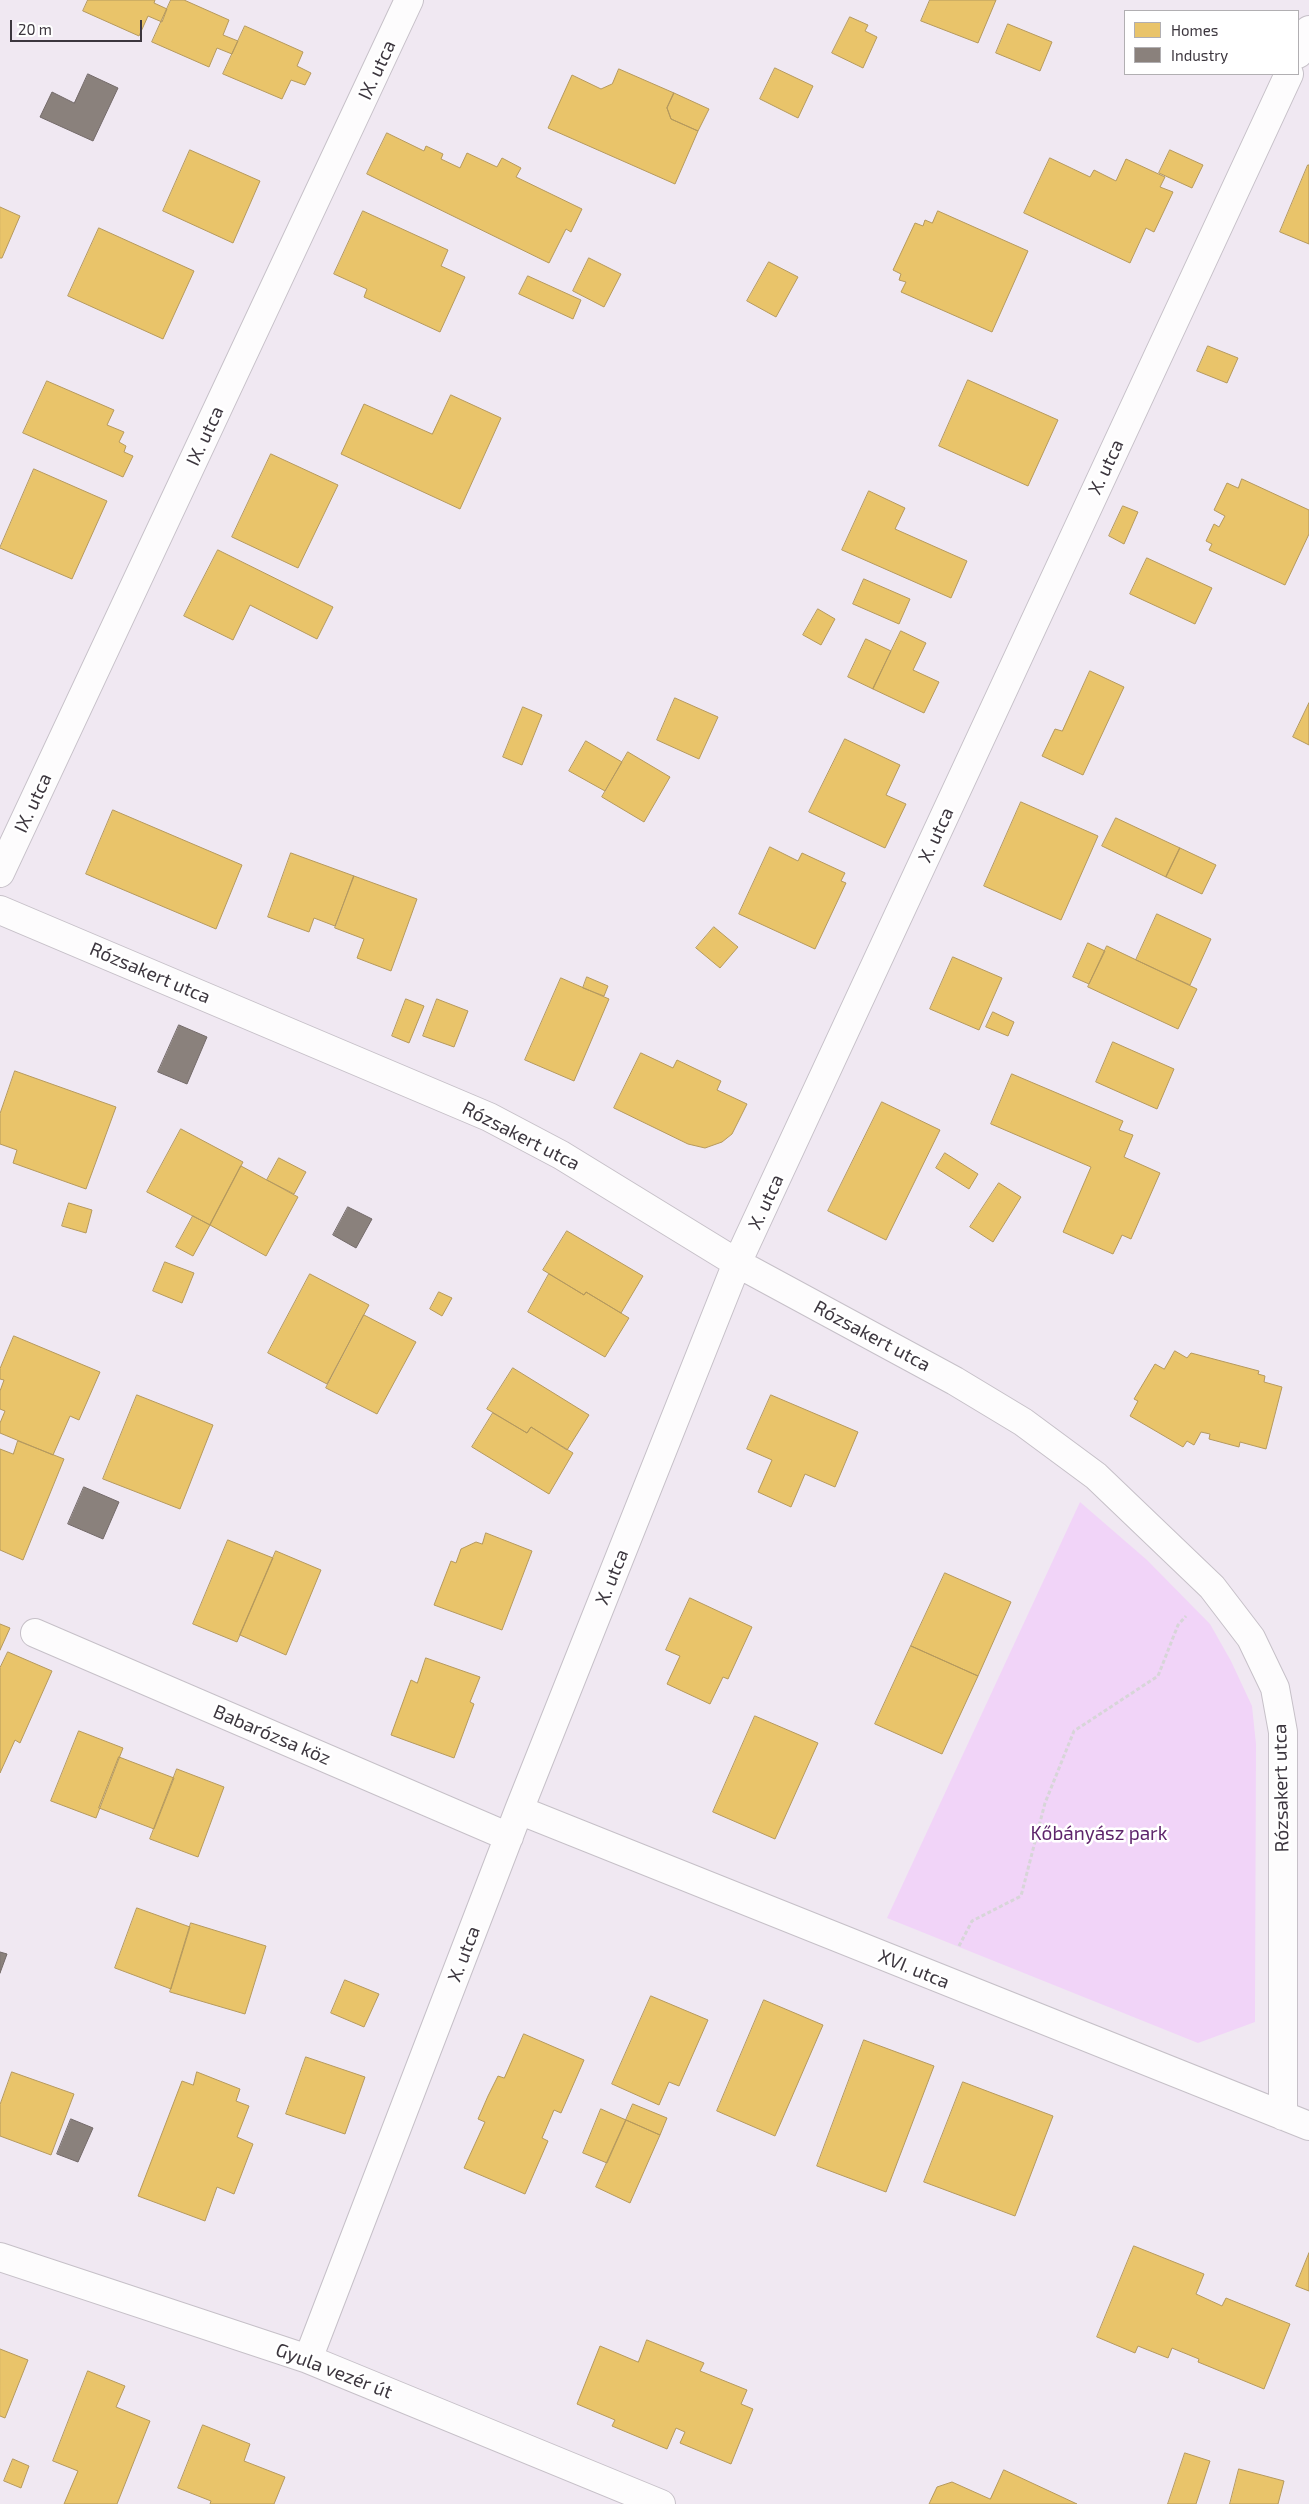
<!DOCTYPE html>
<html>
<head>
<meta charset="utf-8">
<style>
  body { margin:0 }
  #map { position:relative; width:1309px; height:2504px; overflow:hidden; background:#f0e8f2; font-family:"Exo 2",sans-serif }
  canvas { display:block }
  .legend { position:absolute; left:1124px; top:10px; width:175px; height:65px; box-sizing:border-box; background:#fff; border:1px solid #b1afb2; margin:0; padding:6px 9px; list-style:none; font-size:15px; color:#3c363e }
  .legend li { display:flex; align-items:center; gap:10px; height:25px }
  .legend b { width:25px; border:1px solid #b1afb2 }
  .scale { position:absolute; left:10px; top:20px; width:132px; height:22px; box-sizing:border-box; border:2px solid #3c363e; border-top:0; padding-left:6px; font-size:15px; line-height:18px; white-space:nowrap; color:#3c363e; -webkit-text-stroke:4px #fff; paint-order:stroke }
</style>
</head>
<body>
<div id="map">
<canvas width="1309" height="2504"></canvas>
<ul class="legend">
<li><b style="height:14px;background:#e9c46a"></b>Homes</li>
<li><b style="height:14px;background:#8a817c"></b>Industry</li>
</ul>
<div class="scale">20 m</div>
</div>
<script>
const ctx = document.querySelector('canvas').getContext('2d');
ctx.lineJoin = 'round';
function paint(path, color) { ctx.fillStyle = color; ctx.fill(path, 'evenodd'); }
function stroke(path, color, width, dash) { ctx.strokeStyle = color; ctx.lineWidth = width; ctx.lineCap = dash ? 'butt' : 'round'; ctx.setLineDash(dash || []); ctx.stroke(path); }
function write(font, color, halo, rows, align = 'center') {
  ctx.font = font + ' "Exo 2",sans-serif'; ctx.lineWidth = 5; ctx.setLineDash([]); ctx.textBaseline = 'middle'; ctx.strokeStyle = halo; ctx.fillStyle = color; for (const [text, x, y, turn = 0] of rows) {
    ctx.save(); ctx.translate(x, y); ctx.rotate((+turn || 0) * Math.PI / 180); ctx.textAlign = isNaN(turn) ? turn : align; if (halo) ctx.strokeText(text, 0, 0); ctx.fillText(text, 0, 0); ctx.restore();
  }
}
paint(new Path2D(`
  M1080,1502l67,58 63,64 21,37 21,45 4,38 -1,278 -57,21 -311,-125z`), '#f1d4f8');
const homes = new Path2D(`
  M88,0h67l-1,3 13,6 -5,13 -14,-6 -9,20 -56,-25z
  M171,0h13l45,20 -6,15 15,6 -6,13 -15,-6 -8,19 -57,-25z
  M930,0h66l-18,43 -57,-22z
  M850,17l18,8 -3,6 12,6 -14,31 -31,-15z
  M1008,24l44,18 -12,29 -44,-18z
  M245,26l58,26 -6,14 14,7 -6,12 -14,-5 -9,19 -59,-25z
  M775,68l38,18 -15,32 -38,-19z
  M619,69l55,24 -7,15 4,11 27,12 -23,53 -127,-56 24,-53 29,14 11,-5z
  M674,93l35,16 -11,22 -27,-12 -4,-11z
  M387,133l37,18 2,-5 17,8 -2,5 19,9 7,-15 30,14 5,-9 19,10 -5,9 66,32 -11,23 -5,-3 -17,34 -182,-89z
  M190,150l70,31 -27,62 -70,-32z
  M1170,150l33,15 -11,23 -33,-15z
  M1050,158l40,19 4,-7 22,11 10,-22 39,18 -5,10 13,5 -19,40 -8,-4 -16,35 -106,-50z
  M1308,165h1v79l-29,-12z
  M0,207l20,9 -18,42h-2z
  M363,211l85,39 -7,16 24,11 -25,55 -76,-35 3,-8 -33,-15z
  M938,211l90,40 -36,81 -91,-40 5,-10 -7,-2 2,-6 -8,-4 22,-47 8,3 2,-6 7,3z
  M99,228l95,43 -31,68 -95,-43z
  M589,258l32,16 -17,33 -31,-16z
  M769,262l29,15 -22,40 -29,-16z
  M528,276l53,24 -8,19 -54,-25z
  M1208,346l30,12 -11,25 -30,-12z
  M968,380l90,40 -30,66 -89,-40z
  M47,381l67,29 -7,15 17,7 -5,10 7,4 -2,6 9,4 -10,21 -100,-44z
  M451,395l50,23 -41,91 -119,-55 23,-50 68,30z
  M271,454l67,31 -40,83 -66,-31z
  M34,469l73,32 -35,78 -72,-31z
  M1242,479l67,31v24l-24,51 -76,-35 3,-6 -6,-3 8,-17 5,3 6,-11 -11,-6 13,-27 11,5z
  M869,491l36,17 -10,21 72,32 -16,37 -109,-48z
  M1123,506l15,6 -14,32 -15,-8z
  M218,550l115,57 -16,32 -67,-34 -17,35 -49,-24z
  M1147,558l65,30 -17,36 -65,-30z
  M864,579l46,20 -11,25 -46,-20z
  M818,609l17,10 -14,26 -18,-10z
  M901,631l25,12 -13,27 26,12 -15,31 -51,-24z
  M866,639l25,12 -18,38 -25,-12z
  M1090,671l34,16 -41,88 -41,-19 13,-27 7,2z
  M675,698l43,19 -19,42 -42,-19z
  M1309,703v42l-16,-8z
  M523,707l19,8 -20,50 -19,-8z
  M845,739l55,26 -14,30 20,9 -21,44 -76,-36z
  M586,741l36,21 -17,29 -36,-20z
  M628,752l42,25 -26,45 -42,-25z
  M1021,802l77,34 -37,84 -77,-34z
  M113,810l129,55 -26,64 -130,-55z
  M1116,818l64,30 -14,29 -64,-31z
  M770,847l28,14 4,-8 43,20 -4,8 5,2 -31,66 -76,-35z
  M1180,848l36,17 -14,29 -36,-17z
  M291,853l63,23 -19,50 -21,-8 -5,14 -41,-15z
  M354,876l63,23 -26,72 -34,-13 7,-19 -29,-11z
  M1157,914l54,25 -21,46 -54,-25z
  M714,927l24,20 -18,21 -24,-20z
  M1088,943l17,8 -16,33 -16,-7z
  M1107,946l90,43 -19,40 -90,-42z
  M953,957l49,21 -23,52 -49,-21z
  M587,977l21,9 -4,10 -21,-8z
  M561,978l48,21 -35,82 -49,-21z
  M406,999l18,7 -15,37 -17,-7z
  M437,999l31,12 -14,36 -31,-11z
  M993,1012l21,10 -6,14 -22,-9z
  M1113,1042l61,27 -17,40 -61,-27z
  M641,1053l32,15 4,-8 44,21 -4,9 30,14 -15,30 -10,8 -17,6 -17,-4 -74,-36z
  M15,1071l101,36 -30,82 -73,-26 4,-13 -17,-6v-30z
  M1012,1074l111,47 -4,9 14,5 -9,22 36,16 -29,66 -9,-4 -9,19 -50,-22 28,-65 -100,-43z
  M882,1102l58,28 -54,110 -58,-29z
  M181,1129l62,33 -33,63 -63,-33z
  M945,1153l33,21 -9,15 -33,-21z
  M279,1158l27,14 -12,22 -27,-14z
  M241,1166l57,31 -32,59 -56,-31z
  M999,1183l22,14 -28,45 -23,-15z
  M69,1203l23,7 -6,23 -24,-7z
  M193,1216l17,9 -17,31 -17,-9z
  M567,1231l76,45 -22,37 -35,-21 -2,3 -41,-25z
  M165,1262l29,11 -12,30 -29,-12z
  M310,1274l59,31 -42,79 -59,-31z
  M549,1274l35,21 2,-3 43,26 -24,39 -77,-45z
  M439,1292l13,6 -10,18 -12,-7z
  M364,1315l52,27 -39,72 -51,-26z
  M14,1336l86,36 -21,48 -9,-4 -17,39 -53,-22v-10l5,-12 -5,-2v-18l4,-11 -4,-1v-10z
  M1175,1351l12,7 4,-5 68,18 -1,3 7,2 -1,6 18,5 -16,62 -26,-7 -1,5 -30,-8 1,-5 -9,-2 -7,13 -7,-4 -4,6 -53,-31 8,-15 -4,-2 21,-35 9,5z
  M513,1368l76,47 -22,35 -36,-23 -4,6 -40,-24z
  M137,1395l76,30 -33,84 -77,-30z
  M771,1395l87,37 -23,55 -30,-13 -14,33 -33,-15 14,-32 -25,-11z
  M493,1413l34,20 4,-6 42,26 -24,41 -77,-47z
  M18,1441l46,18 -41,101 -23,-10v-101l13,5z
  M486,1533l46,18 -30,79 -68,-25 17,-44 5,2 5,-14 15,-7 6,2z
  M228,1540l45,18 -36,84 -44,-18z
  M276,1551l45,19 -35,85 -46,-20z
  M945,1573l66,29 -33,74 -67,-30z
  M690,1598l62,29 -24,52 -5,-2 -13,27 -43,-20 13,-28 -14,-6z
  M0,1624l10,4 -10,22z
  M911,1646l67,30 -36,78 -67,-30z
  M8,1652l44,19 -32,72 -5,-3 -15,33v-105z
  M426,1658l54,19 -10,25 4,2 -20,54 -63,-23 20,-55 6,3z
  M755,1716l63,27 -43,96 -62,-27z
  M79,1731l44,17 -27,70 -45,-17z
  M119,1757l55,21 -20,51 -55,-21z
  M177,1769l47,18 -26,70 -48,-18z
  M137,1908l53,19 -19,62 -56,-21z
  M191,1923l75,23 -21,68 -75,-22z
  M345,1980l34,14 -15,33 -33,-14z
  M651,1996l57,24 -29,66 -10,-4 -10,23 -47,-21z
  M764,2000l59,25 -48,111 -58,-25z
  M524,2034l60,26 -23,53 -7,-3 -12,28 6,3 -23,53 -61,-26 21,-46 -7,-3 10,-23 10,-20 6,2z
  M864,2040l70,26 -48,126 -69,-26z
  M306,2057l59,20 -20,57 -59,-20z
  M12,2072l62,22 -23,61 -51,-19v-31z
  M197,2072l43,17 -4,12 13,5 -12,31 16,7 -19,50 -17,-7 -12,34 -67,-25 44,-115 11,4z
  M963,2082l90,34 -38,100 -91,-34z
  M633,2104l34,14 -7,17 -34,-15z
  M601,2109l25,11 -19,43 -24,-10z
  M626,2120l34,15 -30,68 -34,-16z
  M1134,2246l70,28 -8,20 26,12 4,-8 64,26 -26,65 -66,-27 1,-3 -27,-11 -4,10 -30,-12 -3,7 -38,-16z
  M1309,2253v38l-13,-5z
  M647,2340l57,23 -4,8 47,19 -6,14 12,5 -22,55 -51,-21 5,-11 -9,-4 -9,21 -55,-23 3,-6 -38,-16 23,-58 38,16z
  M0,2349l28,11 -23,58 -5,-2z
  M88,2371l37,15 -9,21 34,14 -33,83h-53l14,-33 -25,-10z
  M203,2425l47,19 -6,17 41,16 -11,27h-64l1,-3 -33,-13z
  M1185,2453l25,8 -14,43h-28z
  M13,2459l16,7 -8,22 -17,-7z
  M1239,2469l45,12 -6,23h-48z
  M1004,2470l73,34h-148l8,-17 15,-5 38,17z`);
paint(homes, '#e9c46a');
stroke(homes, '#b5995d', 1);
const industry = new Path2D(`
  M88,74l30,14 -25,53 -53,-24 12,-25 22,11z
  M179,1025l28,12 -20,47 -29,-12z
  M348,1207l24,12 -16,29 -23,-13z
  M84,1487l35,15 -16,37 -35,-15z
  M0,1952l7,2 -7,19z
  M71,2119l22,9 -15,34 -21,-8z`);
paint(industry, '#8a817c');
stroke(industry, '#736a69', 1);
const minor = new Path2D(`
  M1298,54l11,-24
  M0,873l409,-873
  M0,910l489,207 72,38 176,108 218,118 68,41 73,54 116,111 39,51 24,50 8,44v384
  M35,1633l474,204
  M519,1810l790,316
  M0,2257l308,102 353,145
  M308,2359l211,-549 218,-547 552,-1189`);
stroke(minor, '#c6c0c8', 30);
stroke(new Path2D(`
  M959,1946l13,-25 49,-25 24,-93 29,-72 84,-55 20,-51 8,-9`), '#d7d5d8', 3, [4, 2.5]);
stroke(minor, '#fdfcfd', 28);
write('19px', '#3c363e', '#fff', [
  ["IX. utca",377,70,-65],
  ["IX. utca",205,436,-65],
  ["X. utca",1106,467,-65],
  ["IX. utca",33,803,-65],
  ["X. utca",936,835,-65],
  ["Rózsakert utca",150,973,23],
  ["Rózsakert utca",521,1136,27],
  ["X. utca",766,1202,-65],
  ["Rózsakert utca",872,1336,28],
  ["X. utca",612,1577,-68],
  ["Babarózsa köz",272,1735,23],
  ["Rózsakert utca",1281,1788,-91],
  ["X. utca",464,1954,-69],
  ["XVI. utca",914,1969,22],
  ["Gyula vezér út",334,2371,21]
]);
write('19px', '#5e256b', '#fff', [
  ["Kőbányász park",1099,1834]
]);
</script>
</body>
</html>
